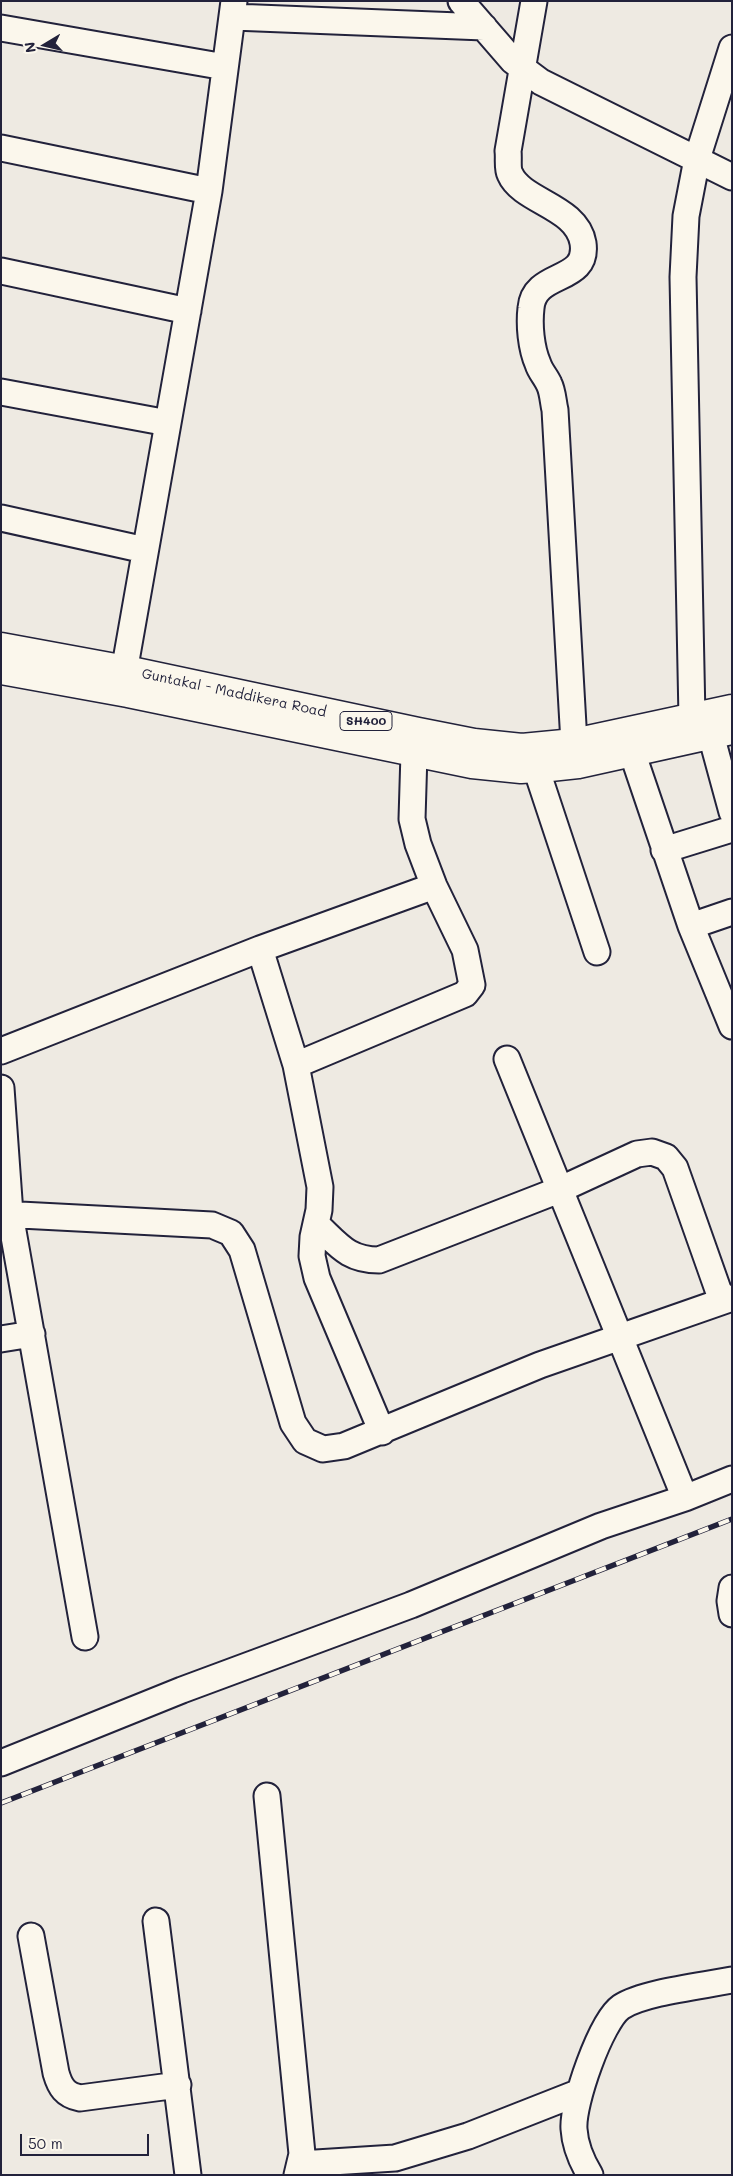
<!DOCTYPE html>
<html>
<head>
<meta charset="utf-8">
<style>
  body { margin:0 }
  #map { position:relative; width:733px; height:2176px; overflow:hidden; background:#eeeae2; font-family:Mali,sans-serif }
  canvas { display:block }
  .frame { position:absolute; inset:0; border:2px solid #22223b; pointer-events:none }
  .north { position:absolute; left:20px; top:20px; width:50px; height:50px; -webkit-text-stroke:4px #fbf7ec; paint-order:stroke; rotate:261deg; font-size:14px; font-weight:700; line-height:20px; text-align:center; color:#22223b }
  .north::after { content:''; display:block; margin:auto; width:18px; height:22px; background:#22223b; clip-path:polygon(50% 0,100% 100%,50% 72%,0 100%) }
  .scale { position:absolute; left:20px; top:2134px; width:129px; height:22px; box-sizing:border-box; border:2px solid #22223b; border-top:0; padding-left:6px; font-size:15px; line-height:18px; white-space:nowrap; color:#22223b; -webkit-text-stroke:4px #fbf7ec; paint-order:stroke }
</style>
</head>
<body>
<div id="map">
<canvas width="733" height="2176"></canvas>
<div class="frame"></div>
<div class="north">N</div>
<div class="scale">50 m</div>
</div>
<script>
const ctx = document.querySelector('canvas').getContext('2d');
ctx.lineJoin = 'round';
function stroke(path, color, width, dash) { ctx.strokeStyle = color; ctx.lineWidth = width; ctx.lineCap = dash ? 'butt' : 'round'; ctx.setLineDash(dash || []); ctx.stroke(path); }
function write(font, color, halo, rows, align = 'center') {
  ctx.font = font + ' Mali,sans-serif'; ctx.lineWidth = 4.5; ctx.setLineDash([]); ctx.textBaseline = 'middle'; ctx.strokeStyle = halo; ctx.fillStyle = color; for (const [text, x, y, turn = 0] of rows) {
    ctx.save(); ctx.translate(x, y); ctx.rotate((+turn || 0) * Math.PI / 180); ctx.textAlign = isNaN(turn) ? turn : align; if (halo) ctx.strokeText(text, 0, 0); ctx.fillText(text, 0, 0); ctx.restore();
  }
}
const minor = new Path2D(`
  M461,1l52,60 28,21 191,95
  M534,1l-26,150c1,7 -1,17 2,23 12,28 67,32 73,69 6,41 -49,27 -52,65 -2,17 0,40 7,56 2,7 8,13 11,20 4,8 4,18 6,26l19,333
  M233,17l251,10
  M1,28l224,39
  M1,148l208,43
  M1,271l187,40
  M1,392l167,31
  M1,518l144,32
  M121,689l88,-498 25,-190
  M692,718l-9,-441 3,-61 11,-57 35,-111
  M711,735l21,77
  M632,752l59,174 41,100
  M536,768l61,184
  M664,850l68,-21
  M691,926l41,-14
  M260,949l36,116 24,122 -1,23 -6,27 -1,19 5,22 65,154
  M1,1051l259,-102 174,-63
  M507,1059l178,439
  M296,1065l169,-71 7,-9 -7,-35 -31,-64 -16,-42 -6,-25 2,-66
  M1,1088l9,126 75,423
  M1,1214l211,11 19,8 11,17 51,173 12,18 18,8 21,-3 196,-81 192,-67
  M316,1224c22,20 31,36 63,36l180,-70 78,-36 15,-2 14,5 9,11 47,133
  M1,1339l31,-5
  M732,1588l-2,13 2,13
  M1,1763l181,-73 229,-85 190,-79 84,-28 47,-19
  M267,1796l35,358 -5,21
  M156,1921l32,254
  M31,1936l25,137c4,14 9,22 24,25l98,-13
  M300,2164l95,-6 73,-22 112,-44
  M590,2175c-9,-15 -15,-29 -16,-46 -2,-25 27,-108 47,-122 23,-15 82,-21 111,-27`);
const major = new Path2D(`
  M1,647l125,23 292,62 56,11 48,5 52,-5 158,-34
  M1,670l127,23 344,71 49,5 29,-2 28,-3 154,-34`);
stroke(minor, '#22223b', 29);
stroke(major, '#22223b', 31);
stroke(minor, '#fbf7ec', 25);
stroke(major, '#fbf7ec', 28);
const rail = new Path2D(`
  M1,1803l731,-284`);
stroke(rail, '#22223b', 5.5);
stroke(rail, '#fbf7ec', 4, [11]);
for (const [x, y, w] of [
  [366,721,52]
]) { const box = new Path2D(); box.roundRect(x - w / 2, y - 9.5, w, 19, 4); ctx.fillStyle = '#fbf7ec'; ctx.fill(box); stroke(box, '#22223b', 1); }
write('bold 12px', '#22223b', null, [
  ["SH400",366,721]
]);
write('14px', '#22223b', '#fbf7ec', [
  ["Guntakal - Maddikera Road",234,693,12]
]);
</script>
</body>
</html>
